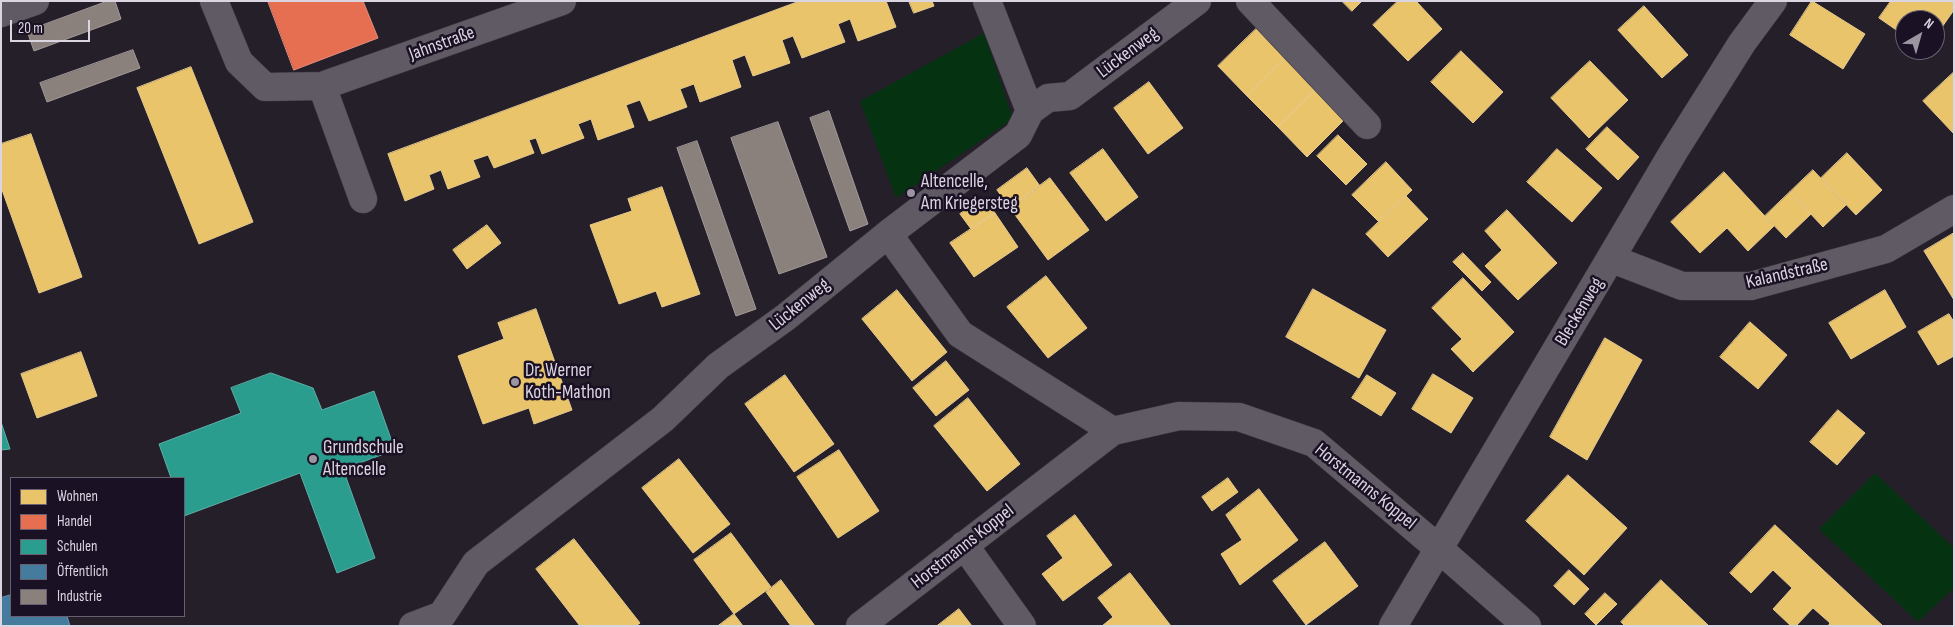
<!DOCTYPE html>
<html>
<head>
<meta charset="utf-8">
<style>
  body { margin:0 }
  #map { position:relative; width:1955px; height:627px; overflow:hidden; background:#251f2a; font-family:"Sofia Sans Condensed",sans-serif }
  canvas { display:block }
  .frame { position:absolute; inset:0; border:2px solid #dbd4e1; pointer-events:none }
  .legend { position:absolute; left:10px; top:477px; width:175px; height:140px; box-sizing:border-box; background:#1b1124; border:1px solid #685f70; margin:0; padding:6px 9px; list-style:none; font-size:15px; color:#dbd4e1 }
  .legend li { display:flex; align-items:center; gap:10px; height:25px }
  .legend b { width:25px; border:1px solid #685f70 }
  .north { position:absolute; left:1895px; top:10px; width:50px; height:50px; box-sizing:border-box; background:#1b1124; border:1px solid #685f70; border-radius:50%; rotate:38deg; font-size:14px; font-weight:700; line-height:20px; text-align:center; color:#dbd4e1 }
  .north::after { content:''; display:block; margin:auto; width:18px; height:22px; background:#9b95a1; clip-path:polygon(50% 0,100% 100%,50% 72%,0 100%) }
  .scale { position:absolute; left:10px; top:20px; width:80px; height:22px; box-sizing:border-box; border:2px solid #dbd4e1; border-top:0; padding-left:6px; font-size:15px; line-height:18px; white-space:nowrap; color:#dbd4e1; -webkit-text-stroke:4px #1b1124; paint-order:stroke }
</style>
</head>
<body>
<div id="map">
<canvas width="1955" height="627"></canvas>
<div class="frame"></div>
<ul class="legend">
<li><b style="height:14px;background:#e9c46a"></b>Wohnen</li>
<li><b style="height:14px;background:#e76f51"></b>Handel</li>
<li><b style="height:14px;background:#2a9d8f"></b>Schulen</li>
<li><b style="height:14px;background:#457b9d"></b>Öffentlich</li>
<li><b style="height:14px;background:#8a817c"></b>Industrie</li>
</ul>
<div class="north">N</div>
<div class="scale">20 m</div>
</div>
<script>
const ctx = document.querySelector('canvas').getContext('2d');
ctx.lineJoin = 'round';
function paint(path, color) { ctx.fillStyle = color; ctx.fill(path, 'evenodd'); }
function stroke(path, color, width, dash) { ctx.strokeStyle = color; ctx.lineWidth = width; ctx.lineCap = dash ? 'butt' : 'round'; ctx.setLineDash(dash || []); ctx.stroke(path); }
function write(font, color, halo, rows, align = 'center') {
  ctx.font = font + ' "Sofia Sans Condensed",sans-serif'; ctx.lineWidth = 5; ctx.setLineDash([]); ctx.textBaseline = 'middle'; ctx.strokeStyle = halo; ctx.fillStyle = color; for (const [text, x, y, turn = 0] of rows) {
    ctx.save(); ctx.translate(x, y); ctx.rotate((+turn || 0) * Math.PI / 180); ctx.textAlign = isNaN(turn) ? turn : align; if (halo) ctx.strokeText(text, 0, 0); ctx.fillText(text, 0, 0); ctx.restore();
  }
}
paint(new Path2D(`
  M984,33l29,86 -117,79 -36,-97z
  M1875,473l79,75v40l-36,34 -99,-93z`), '#053210');
const homes = new Path2D(`
  M800,1h86l10,26 -38,14 -8,-22 -12,5 7,18 -43,16 -9,-22 -11,4 8,23 -37,13 -8,-21 -13,5 9,27 -41,15 -6,-18 -14,5 7,18 -38,14 -9,-21 -14,5 8,22 -36,13 -7,-21 -13,5 6,14 -42,16 -6,-16 -7,2 5,13 -40,15 -6,-13 -15,5 7,17 -32,12 -7,-19 -12,5 5,14 -29,12 -17,-47z
  M909,1h23l2,5 -20,7z
  M1342,1h20l-10,10z
  M1398,1h18l26,28 -34,32 -35,-36z
  M1812,1l53,33 -22,35 -53,-34z
  M1891,1h63v9l-19,27v-17h-30v16l-26,-18z
  M1644,6l44,49 -26,23 -44,-48z
  M1256,29l29,29 -38,38 -29,-30z
  M1461,51l42,41 -30,31 -42,-41z
  M1285,58l31,31 -38,38 -31,-31z
  M1590,61l38,39 -39,38 -38,-40z
  M191,67l62,155 -54,22 -62,-156z
  M1954,72v62l-31,-33z
  M1149,82l34,46 -35,26 -34,-46z
  M1316,89l29,30 -38,38 -29,-30z
  M1607,127l32,30 -21,23 -32,-31z
  M31,134l51,143 -43,16 -38,-106v-43z
  M1338,135l29,29 -21,21 -29,-29z
  M1103,149l35,48 -32,24 -36,-48z
  M1557,149l45,39 -30,34 -45,-40z
  M1847,153l35,37 -26,25 -35,-37z
  M1386,162l26,28 -33,32 -27,-27z
  M1027,168l13,18 -30,22 -13,-18z
  M1813,170l33,35 -23,22 -33,-35z
  M1724,172l50,54 -26,25 -21,-23 -27,25 -29,-31z
  M1050,178l39,52 -41,30 -38,-52z
  M662,187l38,107 -38,13 -6,-16 -37,13 -29,-79 42,-14 -4,-12z
  M1790,192l21,22 -25,24 -21,-22z
  M1406,196l22,23 -40,38 -22,-23z
  M984,198l11,15 -24,16 -11,-15z
  M1507,210l50,53 -39,37 -33,-34 17,-16 -17,-19z
  M995,213l23,34 -44,30 -24,-34z
  M487,225l14,18 -34,26 -14,-19z
  M1954,233v67l-30,-49z
  M1463,253l28,29 -9,9 -29,-29z
  M1046,276l41,52 -39,30 -41,-51z
  M1463,278l51,54 -41,40 -22,-23 11,-10 -30,-31z
  M1313,289l73,41 -27,48 -73,-41z
  M897,290l50,62 -35,29 -50,-62z
  M1885,290l21,37 -55,32 -22,-36z
  M536,309l36,101 -38,14 -5,-16 -46,16 -25,-68 46,-17 -6,-16z
  M1949,314l5,8v34l-16,9 -20,-33z
  M1750,322l37,33 -29,34 -38,-32z
  M1605,338l37,22 -55,100 -37,-23z
  M81,352l16,44 -60,22 -16,-44z
  M946,361l23,29 -33,26 -23,-28z
  M1433,374l40,24 -22,35 -39,-24z
  M785,375l49,69 -40,28 -49,-68z
  M1367,375l29,18 -15,23 -29,-18z
  M968,398l52,66 -33,27 -53,-65z
  M1838,410l27,23 -28,32 -27,-23z
  M839,450l40,61 -41,27 -41,-61z
  M679,459l51,65 -37,29 -51,-65z
  M1568,475l59,53 -43,47 -58,-54z
  M1228,478l10,14 -26,19 -10,-14z
  M1259,489l39,51 -58,45 -19,-31 21,-14 -16,-25z
  M1075,515l37,50 -49,36 -21,-27 21,-16 -16,-22z
  M1775,525l108,101h-55l2,-3 -17,-15 -17,18h-5l-18,-17 19,-21 -19,-18 -22,23 -21,-20z
  M731,533l40,54 -37,27 -40,-54z
  M574,539l66,84 -4,3h-56l-44,-57z
  M1325,542l33,44 -52,39 -33,-44z
  M1569,570l20,19 -15,16 -20,-19z
  M1130,573l41,53h-69l11,-9 -15,-19z
  M781,580l34,46h-24l-25,-34z
  M1661,580l48,46h-84l-4,-4z
  M1605,593l12,11 -21,21 -11,-11z
  M959,609l13,17h-35z
  M734,614l9,12h-25z`);
paint(homes, '#e9c46a');
stroke(homes, '#e5c98e', 1);
const shops = new Path2D(`
  M268,1h95l15,37 -84,32z`);
paint(shops, '#e76f51');
stroke(shops, '#e38d7c', 1);
const schools = new Path2D(`
  M271,373l42,15 9,22 52,-19 21,59 -52,19 32,89 -38,15 -37,-100 -116,43v-38h-13l-12,-34 82,-31 -10,-25z
  M1,422l9,27 -9,1z`);
paint(schools, '#2a9d8f');
stroke(schools, '#5faea8', 1);
const public = new Path2D(`
  M11,595v21h56l3,10h-69v-28z`);
paint(public, '#457b9d');
stroke(public, '#7296b1', 1);
const industry = new Path2D(`
  M108,1h7l6,18 -87,32 -7,-20z
  M133,50l7,18 -93,34 -7,-19z
  M829,111l39,113 -18,7 -40,-113z
  M778,122l49,135 -48,17 -48,-136z
  M697,141l59,168 -20,7 -59,-168z`);
paint(industry, '#8a817c');
stroke(industry, '#a29a9a', 1);
const minor = new Path2D(`
  M214,1l25,61 26,25 57,-1 240,-85
  M987,1l43,110
  M1250,1l117,124
  M1,13l34,-12
  M322,86l41,113
  M888,234l72,100 153,97
  M1612,259l70,27h69l135,-37 68,-40
  M964,545l58,81
  M413,626l29,-11 34,-52 187,-144 55,-53 68,-49 102,-83 130,-99 12,-24 18,-13 22,-2 127,-95
  M860,626l253,-195 66,-15 60,1 75,26 124,105 89,78
  M1393,626l281,-475 68,-108 31,-42`);
stroke(minor, '#3f3a43', 29);
stroke(minor, '#5f5a63', 28);
for (const [x, y, r, color] of [
  [911,193,5,"#9b95a1"],
  [515,382,5,"#9b95a1"],
  [313,459,5,"#9b95a1"]
]) { const dot = new Path2D(); dot.arc(x, y, r, 0, 2 * Math.PI); ctx.fillStyle = color; ctx.fill(dot); stroke(dot, '#1b1124', 2); }
write('19px', '#dbd4e1', '#1b1124', [
  ["Jahnstraße",442,44,-20],
  ["Lückenweg",1128,53,-37],
  ["Kalandstraße",1787,274,-13],
  ["Lückenweg",800,305,-39],
  ["Bleckenweg",1580,312,-59],
  ["Horstmanns Koppel",1365,487,39],
  ["Horstmanns Koppel",963,547,-38]
]);
write('19px', '#dbd4e1', '#1b1124', [
  ["Altencelle,",921,182],
  ["Am Kriegersteg",921,204],
  ["Dr. Werner",525,371],
  ["Koth-Mathon",525,393],
  ["Grundschule",323,448],
  ["Altencelle",323,470]
], 'left');
</script>
</body>
</html>
